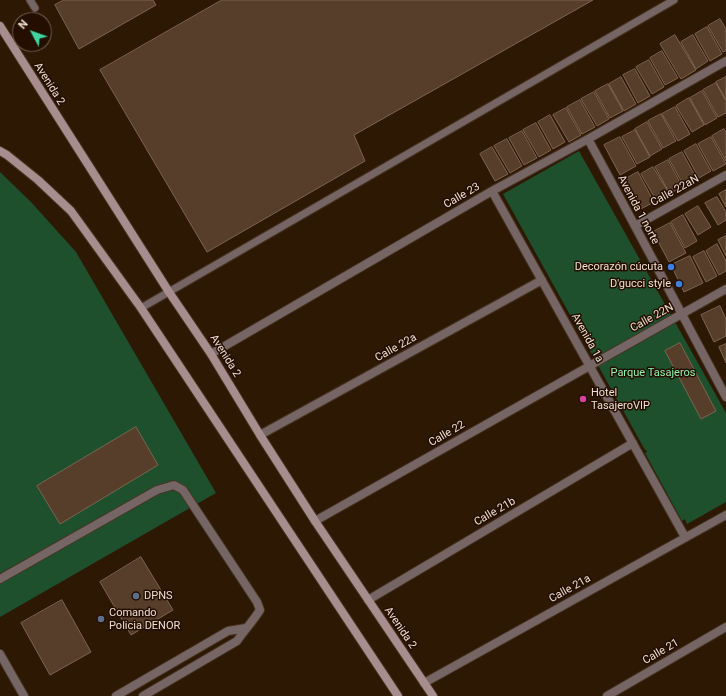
<!DOCTYPE html>
<html>
<head>
<meta charset="utf-8">
<style>
  body { margin:0 }
  #map { position:relative; width:726px; height:696px; overflow:hidden; background:#2d1804; font-family:Roboto,sans-serif }
  canvas { display:block }
  .north { position:absolute; left:12px; top:12px; width:40px; height:40px; box-sizing:border-box; background:#230e00; border:1px solid #756255; border-radius:50%; rotate:311deg; font-size:11px; font-weight:700; line-height:16px; text-align:center; color:#efdfd4 }
  .north::after { content:''; display:block; margin:auto; width:14px; height:18px; background:#3fd4a2; clip-path:polygon(50% 0,100% 100%,50% 72%,0 100%) }
</style>
</head>
<body>
<div id="map">
<canvas width="726" height="696"></canvas>
<div class="north">N</div>
</div>
<script>
const ctx = document.querySelector('canvas').getContext('2d');
ctx.lineJoin = 'round';
function paint(path, color) { ctx.fillStyle = color; ctx.fill(path, 'evenodd'); }
function stroke(path, color, width, dash) { ctx.strokeStyle = color; ctx.lineWidth = width; ctx.lineCap = dash ? 'butt' : 'round'; ctx.setLineDash(dash || []); ctx.stroke(path); }
function write(font, color, halo, rows, align = 'center') {
  ctx.font = font + ' Roboto,sans-serif'; ctx.lineWidth = 3; ctx.setLineDash([]); ctx.textBaseline = 'middle'; ctx.strokeStyle = halo; ctx.fillStyle = color; for (const [text, x, y, turn = 0] of rows) {
    ctx.save(); ctx.translate(x, y); ctx.rotate((+turn || 0) * Math.PI / 180); ctx.textAlign = isNaN(turn) ? turn : align; if (halo) ctx.strokeText(text, 0, 0); ctx.fillText(text, 0, 0); ctx.restore();
  }
}
paint(new Path2D(`
  M579,151l147,262v89l-39,22 -2,-5 -3,2 -37,-68 2,-1 -1,-2h-1l-142,-256z
  M0,172l31,30 45,50 140,241 -216,124z`), '#1e502e');
const building = new Path2D(`
  M64,0h89l3,5 -77,44 -24,-44z
  M222,0h371l-239,135 11,26 -158,91 -107,-182z
  M720,19l6,10v22l-3,1 -15,-26z
  M707,27l15,27 -12,7 -15,-27z
  M675,35l21,35 -15,9 -21,-35z
  M693,35l15,26 -12,8 -15,-27z
  M662,51l16,27 -13,7 -15,-27z
  M649,60l15,27 -12,7 -16,-27z
  M635,69l15,27 -12,7 -15,-28z
  M621,77l15,27 -12,7 -15,-27z
  M726,77v23l-10,-18z
  M716,83l10,18v12l-8,4 -15,-27z
  M608,84l15,27 -13,7 -15,-27z
  M702,91l15,27 -12,7 -15,-27z
  M594,92l15,27 -12,7 -16,-27z
  M689,98l15,27 -12,7 -16,-26z
  M580,100l15,27 -13,7 -15,-27z
  M675,107l15,27 -12,7 -16,-27z
  M566,108l15,27 -12,7 -16,-27z
  M661,114l15,27 -13,7 -15,-27z
  M550,115l15,27 -12,7 -15,-27z
  M647,122l15,27 -12,7 -15,-27z
  M536,123l15,27 -12,7 -16,-27z
  M724,129l2,3v29l-14,-25z
  M635,130l15,27 -13,7 -15,-27z
  M522,131l15,27 -13,7 -15,-27z
  M620,137l16,29 -16,9 -16,-30z
  M711,137l15,27 -13,7 -15,-27z
  M507,139l15,27 -12,7 -16,-27z
  M696,144l15,27 -12,7 -15,-27z
  M492,147l16,27 -13,7 -15,-27z
  M682,152l15,27 -13,7 -15,-27z
  M668,160l14,26 -12,8 -15,-27z
  M653,167l16,26 -13,7 -15,-26z
  M638,172l16,30 -17,9 -15,-30z
  M726,190v17l-7,-13z
  M717,197l9,15v8l-8,5 -13,-22z
  M698,206l13,21 -13,8 -13,-21z
  M683,215l14,26 -12,7 -14,-26z
  M670,223l16,30 -17,9 -16,-30z
  M726,236v20l-8,-16z
  M717,244l9,17v10l-7,4 -13,-24z
  M704,251l13,25 -11,6 -13,-25z
  M690,256l13,27 -19,9 -13,-27z
  M720,306l6,13v17l-12,6 -13,-27z
  M680,343l36,68 -15,8 -36,-68z
  M726,344v19l-7,-16z
  M136,427l22,38 -98,59 -23,-38z
  M141,557l32,53 -42,25 -31,-53z
  M62,600l29,52 -41,23 -29,-52z`);
paint(building, '#573e2a');
stroke(building, '#7e644f', 1);
const lane = new Path2D(`
  M30,0l5,8
  M141,308l533,-308`);
const street = new Path2D(`
  M588,139c47,86 92,172 138,258
  M492,191l193,346
  M635,226l91,-51
  M211,354l281,-163 96,-52 138,-78
  M260,435l282,-155
  M315,521l411,-232
  M0,579l157,-89 17,-5 9,5 74,112 3,8c-7,11 -16,21 -23,31l-94,55
  M368,600l265,-157
  M0,654l24,42
  M424,683l302,-168
  M116,696l112,-65 18,-3
  M607,696l119,-69`);
const secondary = new Path2D(`
  M0,26l169,266 42,62 49,81 55,86 118,175
  M0,151l7,4 31,25 33,31 70,97 257,388`);
stroke(lane, '#483421', 9);
stroke(street, '#483421', 10);
stroke(secondary, '#483421', 10);
stroke(lane, '#756565', 7);
stroke(street, '#756565', 8);
stroke(secondary, '#a88d8e', 8);
for (const [x, y, r, color] of [
  [671,267,4,"#3f7fe0"],
  [679,284,4,"#3f7fe0"],
  [583,399,4,"#d1479c"],
  [136,596,4,"#5c6f8a"],
  [101,619,4,"#5c6f8a"]
]) { const dot = new Path2D(); dot.arc(x, y, r, 0, 2 * Math.PI); ctx.fillStyle = color; ctx.fill(dot); stroke(dot, '#230e00', 1.5); }
write('11px', '#efdfd4', '#230e00', [
  ["Avenida 2",49,84,58],
  ["Calle 22aN",675,191,-29],
  ["Calle 23",462,196,-30],
  ["Avenida 1 norte",638,210,62],
  ["Calle 22N",652,318,-29],
  ["Avenida 1a",587,338,61],
  ["Calle 22a",396,348,-29],
  ["Avenida 2",225,356,58],
  ["Calle 22",447,434,-30],
  ["Calle 21b",495,512,-30],
  ["Calle 21a",570,589,-29],
  ["Avenida 2",400,628,56],
  ["Calle 21",661,652,-30]
]);
write('11px', '#efdfd4', '#230e00', [
  ["Decorazón cúcuta",663,267,"right"],
  ["D'gucci style",671,284,"right"],
  ["Hotel",591,393],
  ["TasajeroVIP",591,406],
  ["DPNS",144,596],
  ["Comando",109,613],
  ["Policia DENOR",109,626]
], 'left');
write('11px', '#91f2ac', '#230e00', [
  ["Parque Tasajeros",653,373]
]);
</script>
</body>
</html>
